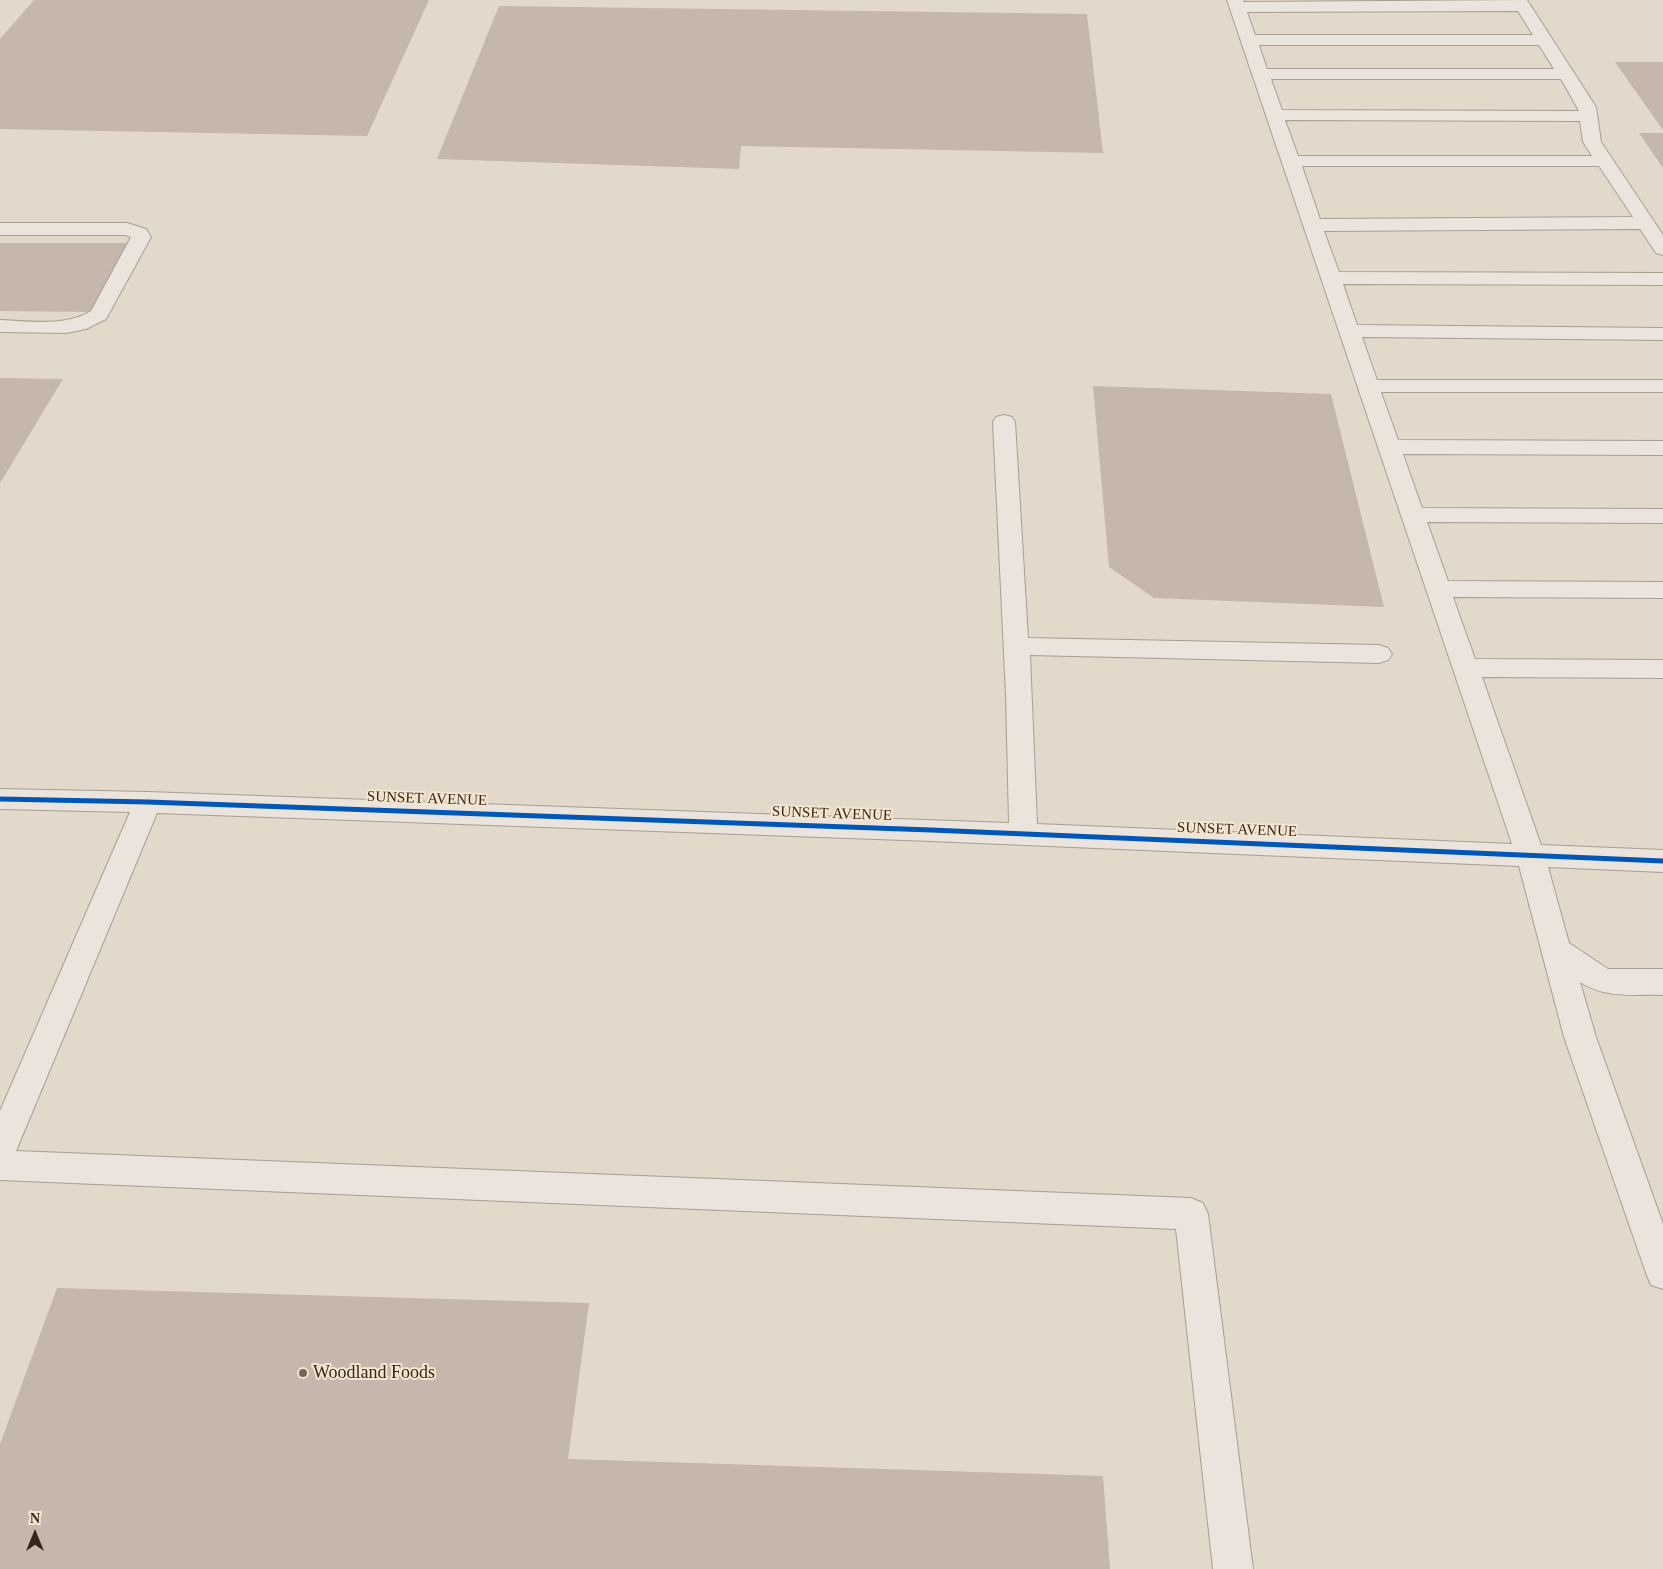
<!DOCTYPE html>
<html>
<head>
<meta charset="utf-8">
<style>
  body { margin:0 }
  #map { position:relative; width:1663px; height:1569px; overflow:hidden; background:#e2d9ca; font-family:"Times New Roman",serif }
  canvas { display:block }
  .north { position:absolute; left:10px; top:1509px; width:50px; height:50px; -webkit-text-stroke:4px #f4e6cf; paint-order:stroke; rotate:0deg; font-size:14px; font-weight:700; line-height:20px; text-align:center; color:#35261d }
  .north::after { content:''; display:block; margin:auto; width:18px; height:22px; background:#35261d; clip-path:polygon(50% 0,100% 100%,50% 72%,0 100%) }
</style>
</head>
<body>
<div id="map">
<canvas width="1663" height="1569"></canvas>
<div class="north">N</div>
</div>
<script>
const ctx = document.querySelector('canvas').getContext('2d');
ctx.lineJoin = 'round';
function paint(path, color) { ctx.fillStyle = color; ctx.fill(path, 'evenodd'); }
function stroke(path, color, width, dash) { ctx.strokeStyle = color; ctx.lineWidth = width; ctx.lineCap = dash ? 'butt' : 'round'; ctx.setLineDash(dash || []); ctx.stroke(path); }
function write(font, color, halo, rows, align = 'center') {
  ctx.font = font + ' "Times New Roman",serif'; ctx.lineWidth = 4; ctx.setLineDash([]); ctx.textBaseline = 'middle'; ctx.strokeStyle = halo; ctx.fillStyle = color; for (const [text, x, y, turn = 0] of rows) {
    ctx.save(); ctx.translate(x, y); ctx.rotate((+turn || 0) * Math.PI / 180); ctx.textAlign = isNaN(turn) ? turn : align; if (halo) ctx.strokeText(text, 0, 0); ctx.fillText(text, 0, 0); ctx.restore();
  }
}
paint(new Path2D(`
  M34,0h395l-62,136 -367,-7v-90z
  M499,6l588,8 16,139 -362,-7 -2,23 -302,-10z
  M1615,62h48v68z
  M1639,133h24v35z
  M0,243h130l-39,69 -91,-1z
  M0,378l63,1 -63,104z
  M1093,386l238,8 53,213 -230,-9 -45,-31z
  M57,1288l532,15 -21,156 535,17 7,93h-1110v-125z`), '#c5b7ab');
const minor = new Path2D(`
  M1227,0h16l1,2 283,-2 69,107 5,35 62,93v20l-7,-2 -16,-24 -316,2 15,41 324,1v12l-320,-1 14,41 306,3v12l-301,-3 15,43h286v12h-282l17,48 265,1v14l-260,-1 19,54 241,1v14l-236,-1 21,59 215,1v16l-210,-1 22,62 188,1v18l-181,-1 59,168 122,5v22l-115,-5 21,76 39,26h55v26c-30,-1 -57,4 -83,-13l16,55 67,187v65l-12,-4 -5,-12 -82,-236 -45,-171 -588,-25 -774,-28 -141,338 1175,47 12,5 5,11 45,355h-40l-37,-340 -1176,-49v-69l130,-299 -130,-3v-20l148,3 861,31 -3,-127 -13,-274 3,-5 8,-2 8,2 3,5 13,216 351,7 9,3 4,6 -4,6 -9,3 -349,-8 7,169 475,20zM1518,11l15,24h-278l-8,-23zM1259,45h280l15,24h-287zM1271,79h290l18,32 -297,-1zM1285,120l295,1 3,21 9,14h-294zM1302,166h297l34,51 -313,2z
  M0,223h127l19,6 5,8 -45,82 -20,10 -20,4 -66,-1v-12c29,1 65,7 91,-9l40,-74 -6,-2h-125z`);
stroke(minor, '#a79e94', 2);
paint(minor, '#eae4dc');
stroke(new Path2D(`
  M0,799l148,3 783,28 732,31`), '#0057b8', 5);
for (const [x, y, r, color] of [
  [303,1373,5,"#72655a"]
]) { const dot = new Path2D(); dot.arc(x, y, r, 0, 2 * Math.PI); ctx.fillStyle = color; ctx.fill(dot); stroke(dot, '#f4e6cf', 2); }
write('15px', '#35261d', '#f4e6cf', [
  ["SUNSET AVENUE",427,799,2],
  ["SUNSET AVENUE",832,814,2],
  ["SUNSET AVENUE",1237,830,2]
]);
write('18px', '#35261d', '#f4e6cf', [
  ["Woodland Foods",313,1373]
], 'left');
</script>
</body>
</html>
